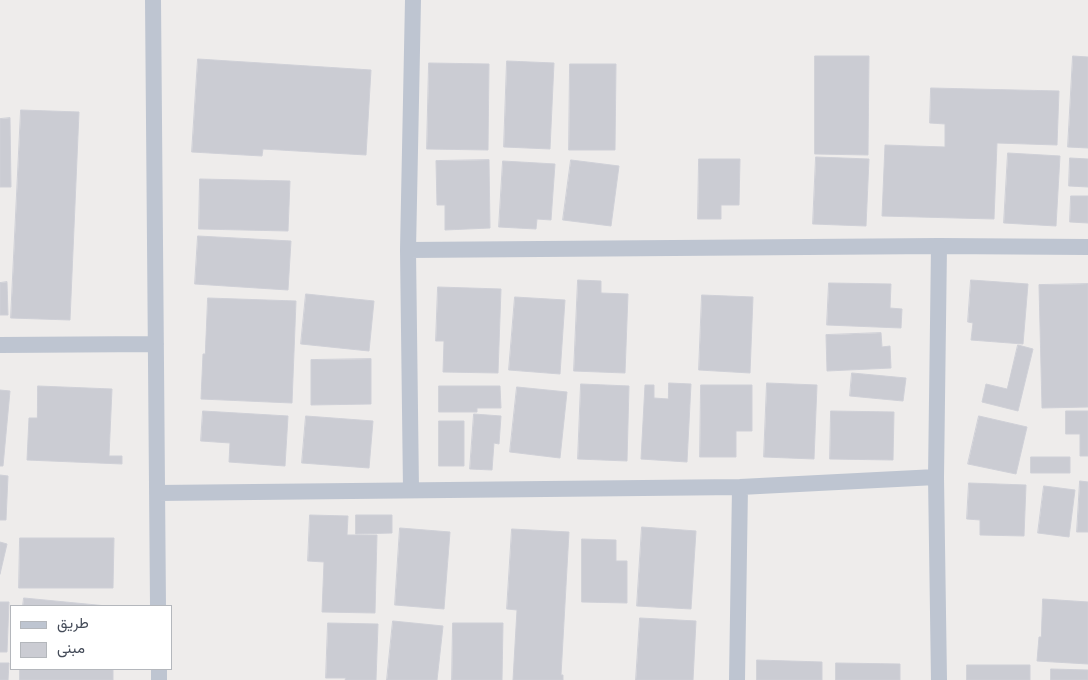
<!DOCTYPE html>
<html>
<head>
<meta charset="utf-8">
<style>
  body { margin:0 }
  #map { position:relative; width:1088px; height:680px; overflow:hidden; background:#eeeceb; font-family:Karla,Vazirmatn,sans-serif }
  canvas { display:block }
  .legend { position:absolute; left:10px; top:605px; width:162px; height:65px; box-sizing:border-box; background:#fff; border:1px solid #b4b7bc; margin:0; padding:6px 9px; list-style:none; font-size:15px; color:#444b58 }
  .legend li { display:flex; align-items:center; gap:10px; height:25px }
  .legend b { width:25px; border:1px solid #b4b7bc }
</style>
</head>
<body>
<div id="map">
<canvas width="1088" height="680"></canvas>
<ul class="legend">
<li><b style="height:6px;background:#bec5d1"></b>طريق</li>
<li><b style="height:14px;background:#cbccd3"></b>مبنى</li>
</ul>
</div>
<script>
const ctx = document.querySelector('canvas').getContext('2d');
ctx.lineJoin = 'round';
function paint(path, color) { ctx.fillStyle = color; ctx.fill(path, 'evenodd'); }
function stroke(path, color, width, dash) { ctx.strokeStyle = color; ctx.lineWidth = width; ctx.lineCap = dash ? 'butt' : 'round'; ctx.setLineDash(dash || []); ctx.stroke(path); }
const building = new Path2D(`
  M815,56h54l-1,99 -53,-1z
  M1073,56l15,1v91l-20,-1z
  M198,59l173,11 -5,85 -103,-6 -1,7 -70,-4z
  M507,61l47,2 -4,86 -46,-2z
  M429,63l60,1 -1,86 -61,-1z
  M570,64h46l-1,86h-46z
  M931,88l128,3 -2,54 -60,-2 -3,76 -112,-3 3,-71 60,2v-23l-15,-1z
  M21,110l58,2 -9,208 -59,-2z
  M10,118l1,69h-11v-68z
  M1008,153l52,3 -4,70 -52,-3z
  M816,157l53,2 -3,67 -53,-2z
  M1070,158l18,1v28l-19,-1z
  M699,159h41l-1,46h-18v14h-23z
  M489,160l1,68 -45,2v-25h-8l-1,-44z
  M571,160l48,6 -8,60 -48,-6z
  M503,161l52,3 -4,56 -14,-1 -1,10 -37,-2z
  M200,179l90,2 -2,50 -89,-2z
  M1071,196h17v27l-18,-1z
  M198,236l93,5 -3,49 -93,-6z
  M578,280l23,1v12l27,1 -3,79 -51,-2z
  M971,280l57,4 -5,60 -52,-4 2,-17 -5,-1z
  M7,282l1,33h-8v-32z
  M829,283l62,1 -1,24 12,1 -1,19 -74,-3z
  M1088,284v123l-46,1 -3,-123z
  M438,287l63,2 -3,84 -55,-1 1,-31h-8z
  M306,294l68,7 -5,50 -68,-7z
  M702,295l51,2 -3,76 -51,-3z
  M515,297l50,3 -5,74 -51,-4z
  M208,298l88,3 -4,102 -91,-4 2,-45h2z
  M881,333l1,14 8,-1 1,22 -64,3 -1,-36z
  M1018,345l15,4 -15,62 -36,-9 4,-18 21,5z
  M371,359v45l-60,1v-45z
  M852,373l54,5 -3,23 -53,-5z
  M669,383l22,1 -4,78 -46,-3 4,-74h9v13l14,1z
  M767,383l50,2 -3,74 -50,-2z
  M581,384l48,2 -2,75 -49,-2z
  M701,385h51v46h-16v26h-36z
  M38,386l74,3 -3,67h13v8l-95,-4 2,-42h8z
  M439,386h61l1,22h-24v4h-38z
  M517,387l50,5 -7,66 -50,-6z
  M0,390l10,1 -7,75h-3z
  M203,411l85,5 -3,50 -56,-4 1,-19 -29,-2z
  M831,411l63,1 -1,48 -63,-1z
  M1066,411h22v45h-8v-22h-14z
  M474,414l27,2 -2,28 -5,-1 -2,27 -22,-1z
  M306,416l67,5 -4,47 -67,-5z
  M979,416l48,11 -11,47 -48,-10z
  M439,421h25v45h-25z
  M1031,457h39v16h-39z
  M0,475l8,1 -2,44h-6z
  M1080,481l8,1v50h-11z
  M969,483l57,2 -2,51 -44,-1v-15l-13,-1z
  M1044,486l31,4 -6,47 -31,-4z
  M310,515l38,1 -1,19h30l-2,78 -53,-1 2,-50 -16,-1z
  M356,515h36v18l-36,1z
  M642,527l54,4 -5,78 -54,-3z
  M400,528l50,4 -6,77 -49,-4z
  M512,529l57,3 -8,143h2v5h-50l4,-70 -10,-1z
  M20,538h94l-1,50h-94z
  M582,539l34,1v21h11v42l-45,-1z
  M0,542l7,2 -7,30z
  M24,598l83,8h-84z
  M1043,599l45,3v62l-51,-3 2,-24h2z
  M0,602h9l-2,50h-7z
  M640,618l56,3 -3,59h-57z
  M393,621l50,5 -6,54h-50z
  M328,623l50,1 -2,56h-31l1,-2h-20z
  M453,623h50l-1,57h-50z
  M757,660l65,2v18h-65z
  M0,663h9l-1,17h-8z
  M836,663l64,1v16h-64z
  M967,665h63v15h-63z
  M20,669h93v11h-93z
  M1051,669l37,1v10h-37z`);
paint(building, '#cbccd3');
stroke(building, '#cfd0d7', 1);
stroke(new Path2D(`
  M153,0l5,606
  M408,250l5,-250
  M0,345l156,-1
  M411,490l-3,-240 531,-4 149,1
  M157,493l583,-6 196,-10
  M159,669v11
  M737,680l3,-193
  M939,680l-3,-203 3,-231`), '#bec5d1', 16);
</script>
</body>
</html>
